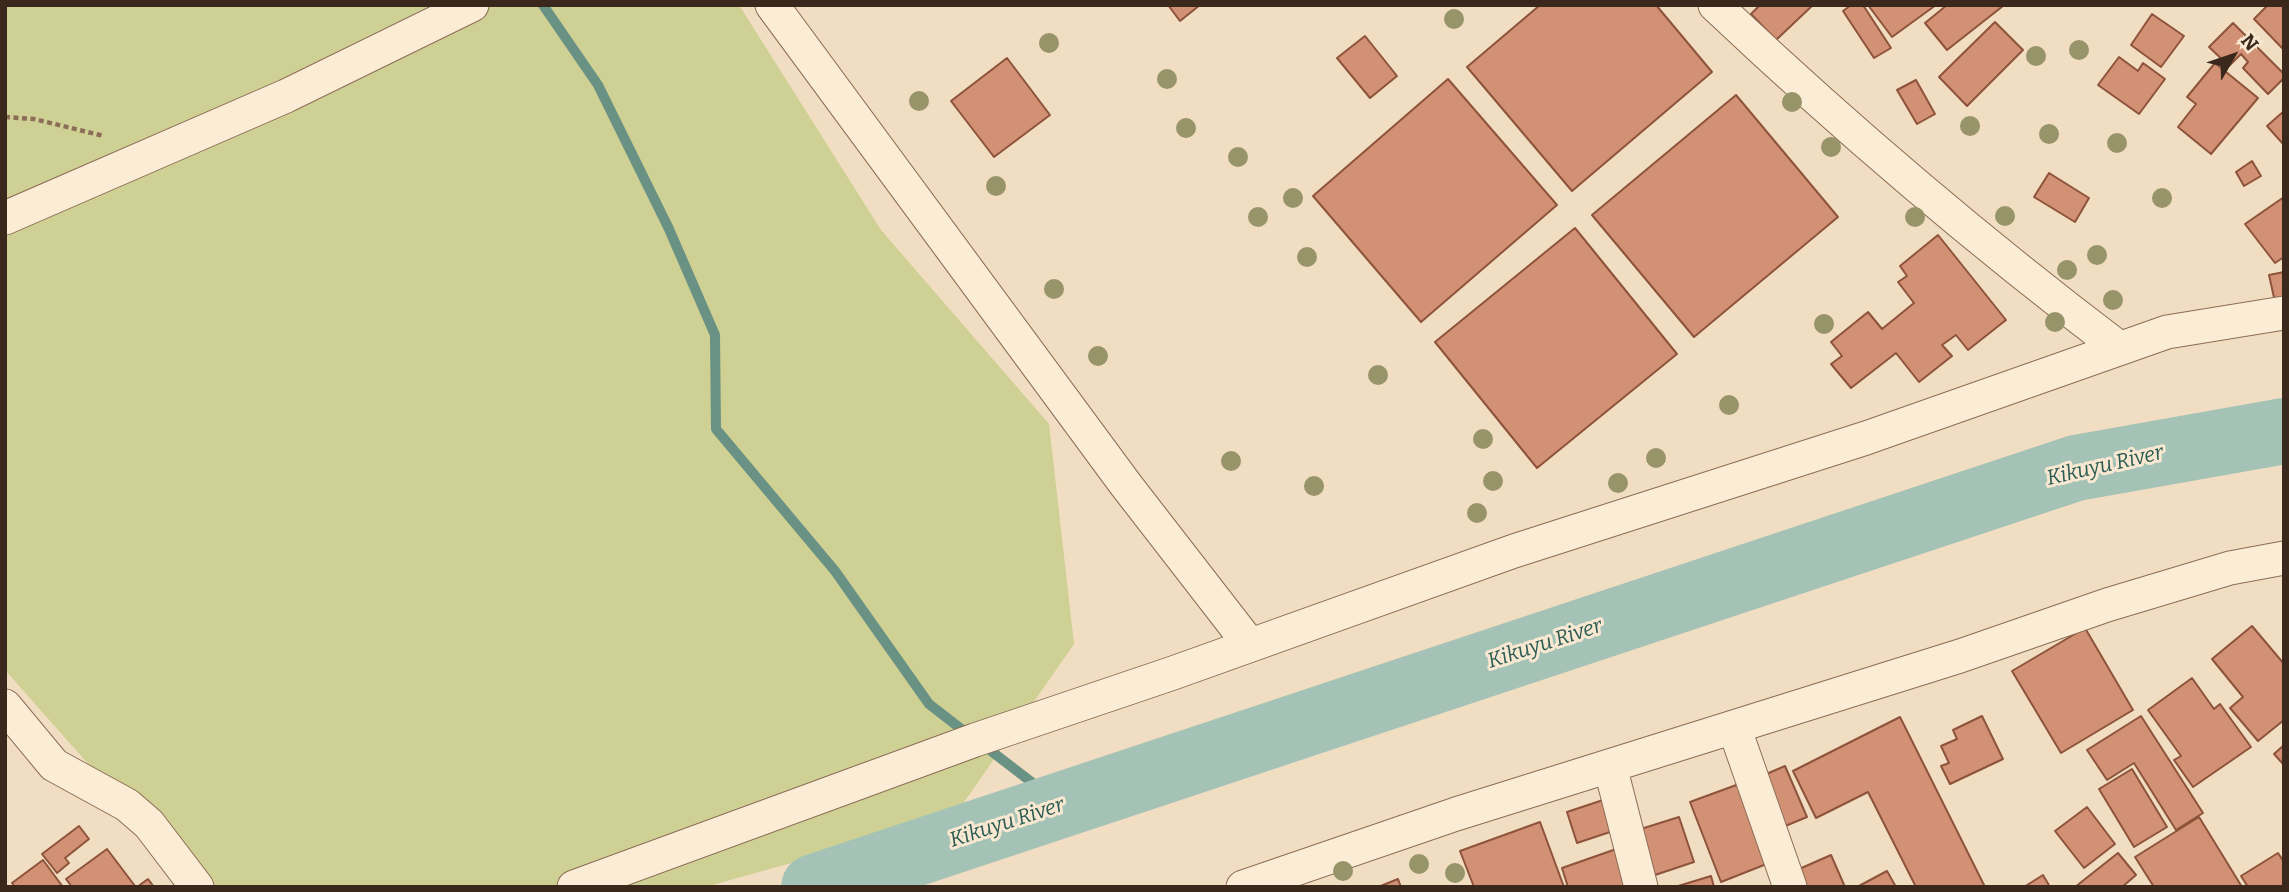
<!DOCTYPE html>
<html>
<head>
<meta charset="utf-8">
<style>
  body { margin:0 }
  #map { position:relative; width:2289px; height:892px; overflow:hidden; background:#f1ddc1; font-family:Bitter,serif }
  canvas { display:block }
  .frame { position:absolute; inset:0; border:7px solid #3a281c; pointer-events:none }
  .north { position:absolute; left:2198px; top:21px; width:70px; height:70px; -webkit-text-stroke:5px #f8e8d1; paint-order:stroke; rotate:51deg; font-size:19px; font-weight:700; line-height:28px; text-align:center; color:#3a281c }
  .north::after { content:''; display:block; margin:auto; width:24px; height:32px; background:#3a281c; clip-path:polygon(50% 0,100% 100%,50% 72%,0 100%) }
</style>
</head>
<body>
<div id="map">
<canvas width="2289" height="892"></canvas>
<div class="frame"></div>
<div class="north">N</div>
</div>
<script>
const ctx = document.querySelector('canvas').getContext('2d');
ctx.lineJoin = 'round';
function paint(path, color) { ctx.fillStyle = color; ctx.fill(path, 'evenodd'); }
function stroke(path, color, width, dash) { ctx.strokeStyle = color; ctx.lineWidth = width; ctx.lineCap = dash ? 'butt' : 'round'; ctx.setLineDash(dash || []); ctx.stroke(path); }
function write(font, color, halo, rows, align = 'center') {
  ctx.font = font + ' Bitter,serif'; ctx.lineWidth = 6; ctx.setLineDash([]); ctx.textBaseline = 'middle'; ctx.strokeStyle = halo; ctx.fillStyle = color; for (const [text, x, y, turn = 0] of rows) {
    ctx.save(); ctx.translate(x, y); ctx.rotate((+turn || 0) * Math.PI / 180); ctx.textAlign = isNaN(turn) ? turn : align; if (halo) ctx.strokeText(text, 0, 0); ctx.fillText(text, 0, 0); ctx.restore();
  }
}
paint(new Path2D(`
  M5,5h734l142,225 168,194 25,220 -121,174 -248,69h-508l-192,-217z`), '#cfd094');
stroke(new Path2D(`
  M543,5l55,80 71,144 46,106 1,94 119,142 94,133 40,31
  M982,744l78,60`), '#6a9284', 10);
stroke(new Path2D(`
  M814,887l1262,-419 208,-37`), '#a4c3b6', 66);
const building = new Path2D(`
  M1168,5h32l-20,16z
  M1540,5h116l56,67 -140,119 -105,-124z
  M1760,5h53l-37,35 -25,-26z
  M1851,5h12l28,43 -17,10 -31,-47z
  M1868,5h68l-44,32z
  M1947,5h56v1l-56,44 -22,-27z
  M2268,5h16v45l-30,-31z
  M2152,14l32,22 -23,31 -30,-22z
  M1995,22l28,28 -56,56 -28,-29z
  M2233,23l51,51v4l-16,16 -25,-26 5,-6 -7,-8 -12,12 -20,-19z
  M1365,36l32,40 -27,22 -33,-40z
  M2119,57l19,14 5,-8 22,16 -26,35 -41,-29z
  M1007,58l43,57 -56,42 -43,-56z
  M2215,63l43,35 -47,56 -33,-27 18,-23 -9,-7z
  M1448,79l109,126 -136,117 -108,-126z
  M1916,80l19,34 -18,10 -20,-34z
  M1736,95l102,122 -144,120 -102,-122z
  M2284,111v34l-17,-19z
  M2252,161l9,15 -17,10 -8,-14z
  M2049,173l40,25 -14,24 -41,-25z
  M2284,197v60l-9,6 -30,-39z
  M1575,228l102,126 -140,114 -102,-126z
  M1938,235l68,85 -38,30 -12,-15 -14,10 10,11 -33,26 -23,-29 -45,35 -20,-24 11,-8 -11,-14 37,-30 14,17 32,-26 -16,-21 9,-6 -7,-10z
  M2284,272v28l-9,2 -6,-27z
  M2252,626l32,38v56l-26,21 -28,-33 13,-11 -31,-38z
  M2085,628l48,82 -72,43 -49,-82z
  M2192,678l22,31 6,-5 31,43 -58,40 -19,-27 7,-4 -33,-46z
  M1982,716l21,43 -53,25 -9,-18 8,-3 -8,-17 16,-7 -4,-9z
  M2141,716l62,97 -27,17 -42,-67 -27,17 -20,-30z
  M1900,717l85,170h-69l-48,-95 -52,26 -23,-47z
  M2284,745v20l-10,-11z
  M1785,766l22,51 -29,12 -21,-51z
  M2132,769l35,58 -33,20 -35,-58z
  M1739,784l30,79 -48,19 -31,-80z
  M1606,799l10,31 -39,13 -10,-31z
  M2087,807l28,37 -31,24 -29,-37z
  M1679,817l15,45 -51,17 -15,-46z
  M2199,817l43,70h-88l-19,-30z
  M1540,822l24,65h-90l-14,-36z
  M79,826l10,13 -24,19 4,5 -12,10 -15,-19z
  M1622,847l14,40h-68l-6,-19z
  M107,849l28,37 -63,1 -6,-8z
  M2118,853l18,22 -14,12h-47z
  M2278,853l6,9v25h-36l-7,-11z
  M1831,855l14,32h-40l-8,-17z
  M43,860l20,27h-48l-3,-4z
  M1887,871l9,16h-39z
  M2043,875l7,12h-26z
  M1711,876l3,11h-39z
  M148,879l6,8h-17z
  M1398,879l3,8h-23z`);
paint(building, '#d29174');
stroke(building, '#8d533b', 2);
const minor = new Path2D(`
  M772,5l354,480 124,160
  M1715,5c129,122 263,236 404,343
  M5,218l281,-122 186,-91
  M5,706l49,59 73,40 22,19 48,63
  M1734,727l56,160
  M1610,766l31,121
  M574,887l401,-147 198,-67 341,-122 352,-113 301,-106 117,-19
  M1243,887l213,-73 504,-158 147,-51 123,-37 54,-10`);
stroke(minor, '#8c6d57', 35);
stroke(new Path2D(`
  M5,117l29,2 70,17`), '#8c6d57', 4.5, [5, 3.5]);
stroke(minor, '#fbecd5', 33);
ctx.fillStyle = '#98946a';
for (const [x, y] of [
  [1454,19],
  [1049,43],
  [2079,50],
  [2036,56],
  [1167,79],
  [919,101],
  [1792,102],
  [1970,126],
  [1186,128],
  [2049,134],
  [2117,143],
  [1831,147],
  [1238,157],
  [996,186],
  [1293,198],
  [2162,198],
  [2005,216],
  [1258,217],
  [1915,217],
  [2097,255],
  [1307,257],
  [2067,270],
  [1054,289],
  [2113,300],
  [2055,322],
  [1824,324],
  [1098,356],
  [1378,375],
  [1729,405],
  [1483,439],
  [1656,458],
  [1231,461],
  [1493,481],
  [1618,483],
  [1314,486],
  [1477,513],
  [1419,864],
  [1343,871],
  [1455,873]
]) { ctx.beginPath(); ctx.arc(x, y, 10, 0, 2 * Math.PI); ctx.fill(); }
write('italic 21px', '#2b5b53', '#f8e8d1', [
  ["Kikuyu River",2105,466,-13],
  ["Kikuyu River",1545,644,-18],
  ["Kikuyu River",1007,823,-18]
]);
</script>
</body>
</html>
